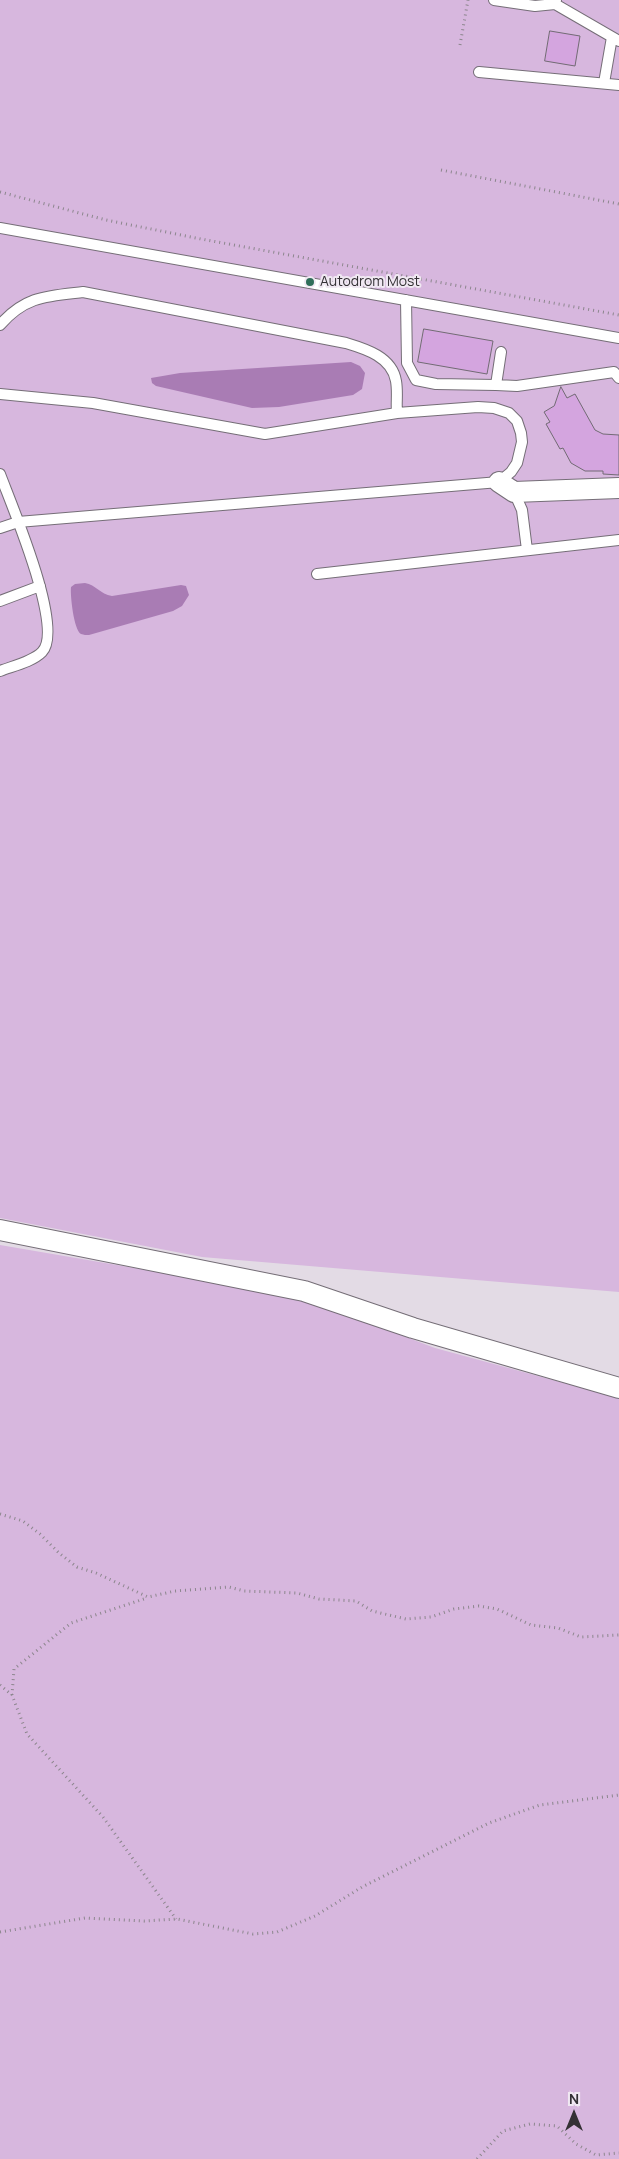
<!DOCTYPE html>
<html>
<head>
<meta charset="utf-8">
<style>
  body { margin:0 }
  #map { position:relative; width:619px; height:2159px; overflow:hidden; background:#e3dbe5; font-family:Manrope,sans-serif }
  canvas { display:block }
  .north { position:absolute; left:549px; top:2089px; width:50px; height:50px; -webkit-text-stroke:4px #f0e8f2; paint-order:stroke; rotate:0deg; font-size:14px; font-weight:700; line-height:20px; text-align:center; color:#343135 }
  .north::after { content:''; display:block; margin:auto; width:18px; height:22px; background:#343135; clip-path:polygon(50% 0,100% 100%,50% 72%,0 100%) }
</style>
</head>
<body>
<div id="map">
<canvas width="619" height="2159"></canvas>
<div class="north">N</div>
</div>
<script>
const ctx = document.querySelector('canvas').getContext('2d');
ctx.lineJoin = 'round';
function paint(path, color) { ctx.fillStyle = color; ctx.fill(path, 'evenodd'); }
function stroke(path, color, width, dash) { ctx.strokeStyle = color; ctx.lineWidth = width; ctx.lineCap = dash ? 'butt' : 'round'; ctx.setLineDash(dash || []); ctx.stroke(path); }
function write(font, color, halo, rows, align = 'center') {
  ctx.font = font + ' Manrope,sans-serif'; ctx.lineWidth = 4; ctx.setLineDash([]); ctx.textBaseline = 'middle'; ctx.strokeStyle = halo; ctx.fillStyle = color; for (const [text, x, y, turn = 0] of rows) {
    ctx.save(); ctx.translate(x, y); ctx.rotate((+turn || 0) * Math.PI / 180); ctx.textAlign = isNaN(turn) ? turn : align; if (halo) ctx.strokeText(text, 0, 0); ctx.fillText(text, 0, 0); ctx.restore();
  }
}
paint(new Path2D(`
  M0,0h619v1292l-417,-35 -202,-39z
  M0,1245l298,51 137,52 184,50v761h-619z`), '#d7b7de');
paint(new Path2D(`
  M351,362l9,4 5,7 -3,16 -9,6 -74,12 -27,1 -96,-22 -4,-3 -1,-5 29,-5z
  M85,583c11,2 15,11 27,13l69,-11 5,1 3,9 -7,11 -9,5 -84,24c-3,0 -5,0 -8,-1 -7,-4 -11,-38 -10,-47l4,-3z`), '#a97cb4');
const building = new Path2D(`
  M550,31l30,5 -5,30 -30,-5z
  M424,329l69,12 -6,33 -69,-12z
  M561,387l6,11 8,-4 20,36 8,4 16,1v40l-16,-1v-3h-18l-14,-8 -8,-15 -3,1 -14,-25 4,-2 -6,-10 10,-6z`);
paint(building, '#d4a5df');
stroke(building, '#726b74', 1);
const service = new Path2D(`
  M494,0l41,6 20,-2
  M556,0l-1,4 64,37
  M479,72l140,13
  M604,83l8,-46
  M0,228l619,110
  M406,300l1,63 9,17 20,4 60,1 5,-33
  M0,325c25,-29 47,-29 83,-33l263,51c20,6 46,14 50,38 2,11 0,22 1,32
  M496,385l21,1 97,-14 5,6
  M0,394l93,9 172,31 132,-21 81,-6 16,1 15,5 8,8 4,12 1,9 -5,21 -6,9 -12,10 -481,40 -18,6
  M0,474c11,30 65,155 42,178 -10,10 -29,14 -42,19
  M514,492l8,18 5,40
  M317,574l302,-34
  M0,601l40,-15`);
const minor = new Path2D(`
  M499,482l15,10 105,-4
  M0,1230l304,61 109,37 206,60`);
stroke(service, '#756e77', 12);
stroke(minor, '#756e77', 22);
stroke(new Path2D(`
  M460,45l8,-45
  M441,170l178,34
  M0,192l106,28 95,19 418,76
  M0,1514l23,7 17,13 19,19 18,14 19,6 52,24 27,-6 54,-4 15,4 53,2 22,6 37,2 16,10 34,8 25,-2 23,-8 25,-3 18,3 34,16 27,3 23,9 38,-2
  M0,1685l12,10 15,39 76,83 73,102
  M12,1695l2,-26 57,-46 76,-25
  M0,1932l85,-14 59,3 33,-2 76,15 24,-2 38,-16 47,-29 127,-64 51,-18 79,-10
  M477,2159l26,-28 27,-7 27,2 19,18 20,11 23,-2`), '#8c868d', 3, [1, 4]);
stroke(service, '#fff', 10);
stroke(minor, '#fff', 20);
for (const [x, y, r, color] of [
  [310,282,5,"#2f6d59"]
]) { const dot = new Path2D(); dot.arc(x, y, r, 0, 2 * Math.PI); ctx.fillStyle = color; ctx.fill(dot); stroke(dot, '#f0e8f2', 2); }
write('14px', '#343135', '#f0e8f2', [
  ["Autodrom Most",320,282]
], 'left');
</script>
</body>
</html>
